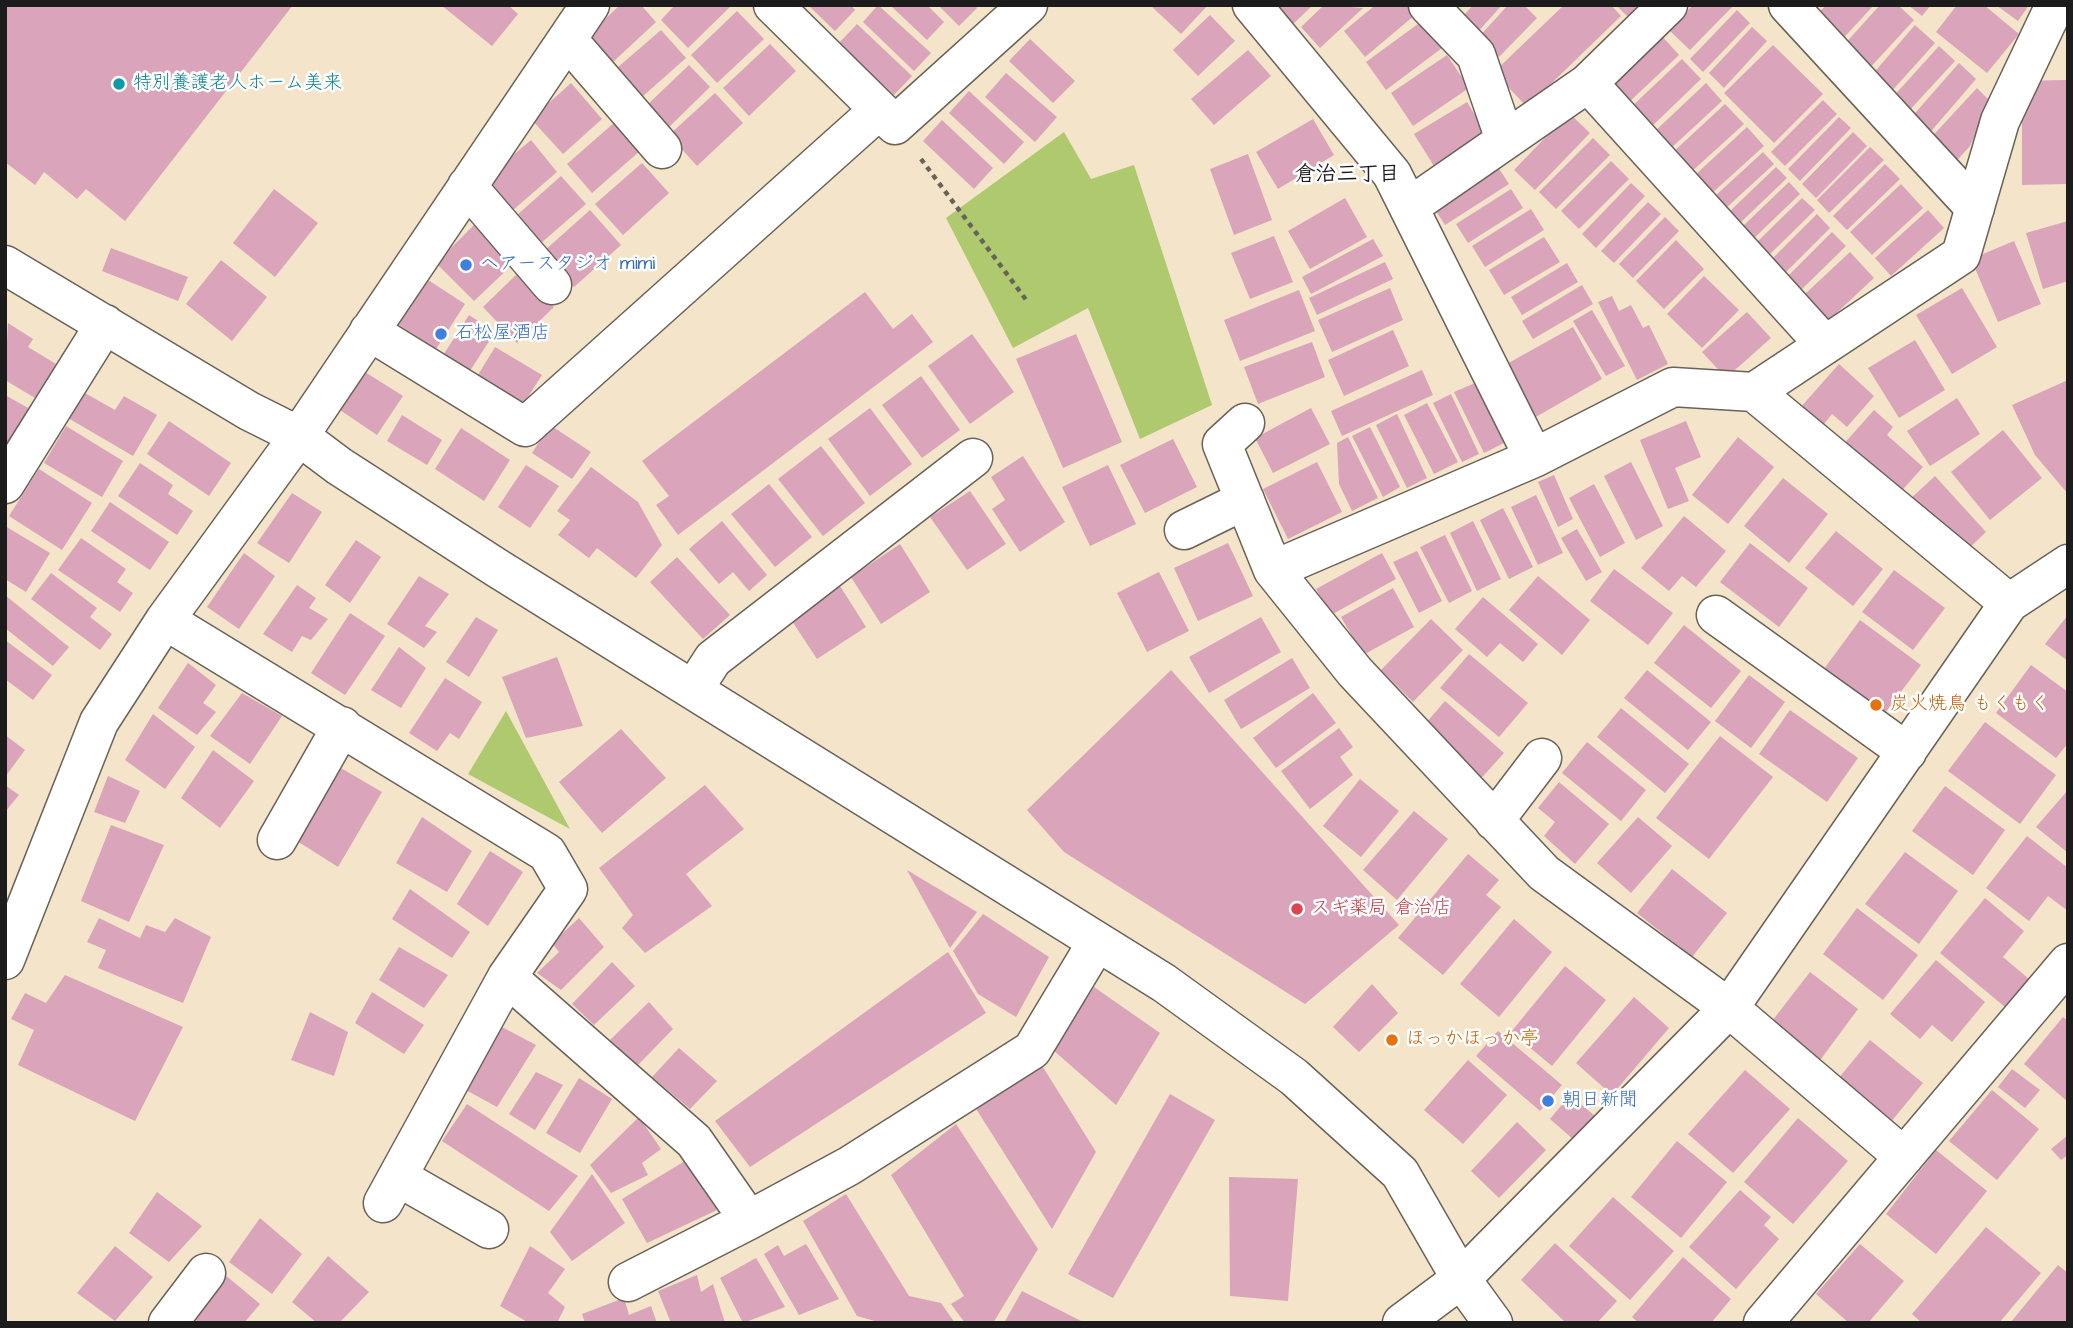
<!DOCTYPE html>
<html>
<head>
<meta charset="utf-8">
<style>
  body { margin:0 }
  #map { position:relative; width:2073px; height:1328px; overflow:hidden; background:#f4e4ca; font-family:"Architects Daughter",sans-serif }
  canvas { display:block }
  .frame { position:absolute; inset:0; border:7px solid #1c1c1c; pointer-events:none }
</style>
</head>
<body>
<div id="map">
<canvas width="2073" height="1328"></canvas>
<div class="frame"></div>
</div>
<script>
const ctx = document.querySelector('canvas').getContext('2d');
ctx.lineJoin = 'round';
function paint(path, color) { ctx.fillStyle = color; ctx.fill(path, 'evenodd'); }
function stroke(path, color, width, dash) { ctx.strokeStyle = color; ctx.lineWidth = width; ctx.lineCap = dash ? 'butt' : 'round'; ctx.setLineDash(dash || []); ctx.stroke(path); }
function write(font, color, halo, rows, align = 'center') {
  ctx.font = font + ' "Architects Daughter","Klee One",sans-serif'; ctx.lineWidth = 5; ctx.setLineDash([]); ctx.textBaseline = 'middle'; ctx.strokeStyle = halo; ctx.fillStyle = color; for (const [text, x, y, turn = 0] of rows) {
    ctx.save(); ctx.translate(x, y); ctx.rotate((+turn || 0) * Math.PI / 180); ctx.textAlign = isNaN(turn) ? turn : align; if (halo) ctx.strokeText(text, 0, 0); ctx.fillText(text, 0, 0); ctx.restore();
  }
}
paint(new Path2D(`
  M1064,132l27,47 43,-14 78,240 -72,34 -52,-131 -75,40 -67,-130z
  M506,711l64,118 -102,-55z`), '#afc96f');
paint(new Path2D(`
  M5,5h288l-168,216 -39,-32 -9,10 -33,-27 -9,13 -30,-23z
  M441,5h67l10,9 -26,32z
  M620,5h21l15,17 -43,40 -25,-27z
  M675,5h57l-44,43 -27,-28z
  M808,5h43l4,5 -20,21z
  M878,5l53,48 -17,18 -51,-49z
  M890,5h37l17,17 -17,18z
  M938,5h36l3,3 -18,18z
  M1150,5h58l-27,29z
  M1269,5h44l-23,22z
  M1324,5l39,3 -43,40 -19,-21z
  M1371,5h36l8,10 -50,42 -21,-26 29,-24z
  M1473,5h29l-27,30 -16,-14z
  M1508,5h16l13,13 -38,39 -21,-19z
  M1564,5h47l10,11 -94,91 -33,-35z
  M1616,5h24l-12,12z
  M1693,5h41l-44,45 -21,-20z
  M1826,5h48l-36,39 -26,-24z
  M1880,5h18l16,15 -46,50 -26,-23z
  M1908,5h23l-9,11z
  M1957,5h27l35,29 -32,39 -51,-41z
  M1996,5h33l-11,16z
  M1737,10l13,13 -47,49 -13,-13z
  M737,11l27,28 -47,44 -26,-28z
  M1210,15l25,26 -37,35 -25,-26z
  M1422,21l20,27 -56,42 -20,-28z
  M857,24l55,52 -18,19 -55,-52z
  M1915,25l20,18 -45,50 -19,-17z
  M1752,27l15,14 -43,47 -15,-15z
  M661,30l25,28 -44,39 -25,-29z
  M1660,34l19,21 -53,50 -19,-20z
  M1030,39l45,42 -22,22 -44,-42z
  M770,44l26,27 -47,45 -26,-28z
  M1773,45l50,49 -49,49 -50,-50z
  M1939,46l16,15 -48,52 -16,-14z
  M1248,50l23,26 -57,49 -23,-26z
  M1447,55l22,33 -56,38 -22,-33z
  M1682,59l19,20 -53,51 -20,-20z
  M1959,63l17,16 -49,57 -18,-16z
  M689,65l21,22 -43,42 -22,-22z
  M1006,73l51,44 -22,25 -50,-45z
  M2066,80v104l-44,1v-104z
  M571,83l31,36 -39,35 -32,-35z
  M1706,83l16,18 -54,50 -16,-17z
  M1977,88l13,13 -20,45 -19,21 -25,-24z
  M969,91l55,51 -20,22 -55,-51z
  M715,93l28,30 -46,43 -28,-31z
  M1823,100l14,14 -52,52 -14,-14z
  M1467,102l19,31 -52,33 -20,-32z
  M1725,104l19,20 -55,50 -18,-20z
  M1569,113l21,20 -55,57 -21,-20z
  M1839,117l12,11 -51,53 -12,-12z
  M1313,119l21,36 -56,34 -22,-37z
  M942,120l51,48 -19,21 -51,-48z
  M615,122l26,28 -49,43 -25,-29z
  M1747,127l17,19 -53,48 -17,-18z
  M1853,132l14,14 -51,52 -14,-14z
  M1593,138l17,17 -54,54 -17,-17z
  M531,140l26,32 -44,38 -27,-32z
  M1870,147l14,13 -55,53 -12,-13z
  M1763,152l11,12 -49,45 -11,-12z
  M1248,154l24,66 -38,15 -24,-66z
  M1611,161l18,18 -50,50 -18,-18z
  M642,163l27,30 -46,42 -28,-31z
  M1496,164l13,20 -64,41 -13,-20z
  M1885,164l15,15 -53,51 -14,-14z
  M1776,167l11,11 -48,46 -11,-11z
  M561,176l25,28 -45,39 -24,-28z
  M1789,182l11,12 -47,45 -11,-12z
  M1631,183l14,13 -49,52 -14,-14z
  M1901,184l22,24 -51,47 -22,-23z
  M274,189l44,34 -43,54 -42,-34z
  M1511,189l12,19 -55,35 -12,-19z
  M1345,198l22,39 -57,32 -22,-38z
  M1802,198l13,12 -48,47 -12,-13z
  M1648,202l13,12 -47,49 -13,-12z
  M1531,209l13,21 -59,37 -13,-21z
  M590,210l31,35 -47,42 -31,-35z
  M1928,210l16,18 -53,48 -16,-18z
  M1817,214l13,14 -45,45 -14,-13z
  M1665,217l14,14 -46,47 -14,-14z
  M2068,221v60l-25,8 -17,-56z
  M475,224l39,39 -40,38 -38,-38z
  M1832,232l14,14 -46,45 -13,-14z
  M1274,236l19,46 -43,17 -19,-46z
  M1544,237l16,25 -56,33 -15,-25z
  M1373,239l10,17 -72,38 -9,-17z
  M1676,240l28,29 -40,40 -28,-28z
  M2014,241l27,63 -43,18 -27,-63z
  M111,248l77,29 -10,24 -76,-30z
  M1850,252l24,26 -45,42 -24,-26z
  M221,260l46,37 -35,44 -46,-37z
  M1385,262l8,17 -76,36 -8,-17z
  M1567,263l11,19 -56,33 -11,-18z
  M520,271l34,36 -37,36 -34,-36z
  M1704,276l35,34 -37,38 -35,-34z
  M425,278l40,26 -29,45 -40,-26z
  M1582,285l11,19 -60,35 -11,-18z
  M1390,288l13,32 -71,32 -14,-32z
  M1962,288l35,59 -45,27 -36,-59z
  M1299,290l16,41 -75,30 -16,-41z
  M865,292l28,37 19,-15 21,28 -255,193 -22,-30 13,-9 -27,-35z
  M1612,296l7,15 12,-6 12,23 6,-3 19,39 -31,16 -39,-78z
  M1592,310l33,56 -19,10 -33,-55z
  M1747,312l24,26 -45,40 -24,-26z
  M469,315l26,17 -29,45 -26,-17z
  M8,323l25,16 -5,8 28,17 -21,34 -30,-18z
  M1573,327l29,52 -68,39 -29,-53z
  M1393,330l16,36 -65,30 -16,-36z
  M972,334l42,58 -44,32 -42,-58z
  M1076,334l46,108 -59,26 -47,-109z
  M1915,340l30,50 -46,28 -31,-50z
  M1312,342l13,35 -67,27 -14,-37z
  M495,347l47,28 -18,28 -46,-28z
  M1839,364l35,32 -27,31 -15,-13 -11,14 -22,-19z
  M1422,370l11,25 -91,41 -11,-25z
  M365,372l38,24 -26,39 -37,-25z
  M921,376l39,54 -38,28 -40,-53z
  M2068,380v114l-33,-39 -23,-50z
  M1475,383l29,60 -20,10 -30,-61z
  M83,392l32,18 9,-14 33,19 -24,41 -65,-38z
  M1451,394l28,60 -17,8 -29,-59z
  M5,395l25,14 -25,42z
  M1957,398l23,36 -50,32 -23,-35z
  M1427,403l31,59 -24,12 -30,-59z
  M870,408l42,56 -42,32 -42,-57z
  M1311,408l19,36 -57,29 -18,-35z
  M1874,410l19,17 -6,8 36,32 -26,29 -56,-49z
  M1397,414l30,64 -20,10 -31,-63z
  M402,415l40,25 -15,25 -40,-24z
  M169,421l62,42 -22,33 -62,-42z
  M1686,421l15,36 -26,11 14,33 -21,8 -28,-69z
  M550,425l41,27 -19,27 -40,-26z
  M66,426l57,35 -21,36 -58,-34z
  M1370,427l30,60 -17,10 -31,-61z
  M461,428l49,32 -26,41 -49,-32z
  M2003,430l39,48 -52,42 -39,-48z
  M1348,437l30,61 -26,13 -13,-27 -2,-41z
  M1738,437l36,30 -46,57 -36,-29z
  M1173,439l24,48 -52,26 -25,-48z
  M821,446l44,57 -42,33 -45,-57z
  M1023,456l42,66 -45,30 -28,-43 13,-9 -14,-23z
  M1317,462l25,50 -54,27 -25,-50z
  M1631,462l32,64 -27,14 -32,-64z
  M140,463l33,22 -5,9 25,17 -16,24 -59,-39z
  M526,465l33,21 -29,42 -32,-21z
  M1108,465l28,59 -46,22 -28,-59z
  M591,467l47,35 24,43 -26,33 -39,-30 -8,10 -31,-23 12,-15 -13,-9z
  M39,469l53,34 -30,47 -53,-34z
  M1554,475l19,44 -15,8 -20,-45z
  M1935,476l51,56 -25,24 -52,-56z
  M1783,478l45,36 -39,49 -45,-37z
  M769,484l43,53 -37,30 -44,-53z
  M1594,484l31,59 -25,14 -31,-59z
  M970,491l36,53 -39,26 -37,-53z
  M292,493l30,19 -33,51 -32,-20z
  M1536,495l27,58 -25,12 -27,-58z
  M110,502l59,40 -19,28 -59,-39z
  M1503,508l30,59 -24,12 -29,-59z
  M1684,516l42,35 -30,36 -14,-11 -13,15 -28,-23z
  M722,521l45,54 -18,16 -16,-19 -14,12 -30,-35z
  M1473,521l28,58 -24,12 -27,-58z
  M5,526l45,27 -24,39 -21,-13z
  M1577,529l25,43 -16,9 -25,-43z
  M1836,531l47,38 -30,37 -48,-38z
  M1445,535l27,56 -23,12 -29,-56z
  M81,538l45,31 -9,13 16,11 -13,19 -62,-42z
  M356,540l25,17 -31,46 -25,-18z
  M1228,543l25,53 -55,25 -24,-53z
  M1750,543l58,45 -29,39 -59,-45z
  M900,544l30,48 -49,32 -30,-47z
  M1417,551l25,50 -23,12 -26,-51z
  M244,553l31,23 -36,53 -32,-22z
  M1382,553l14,26 -65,36 -15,-26z
  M677,557l53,58 -27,24 -53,-57z
  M1614,569l59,44 -25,32 -58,-44z
  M1894,570l51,38 -32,42 -51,-38z
  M1159,572l30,59 -42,21 -30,-59z
  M51,573l46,35 -7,9 22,17 -12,16 -69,-51z
  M419,576l30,18 -24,32 12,6 -13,16 -37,-24z
  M1538,576l52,44 -28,35 -53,-45z
  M297,585l19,13 -7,10 19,11 -17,21 -9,-4 -10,16 -29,-18z
  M840,586l26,41 -49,32 -27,-41z
  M1393,588l21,39 -51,28 -22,-38z
  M5,595l64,52 -16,19 -48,-38z
  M1483,597l55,47 -15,18 -23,-19 -13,14 -32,-28z
  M350,613l35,23 -40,59 -34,-22z
  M2068,615v46l-23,-17z
  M476,617l22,13 -29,47 -23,-15z
  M1261,617l20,35 -72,41 -20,-36z
  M1431,619l32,31 -50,52 -32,-32z
  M1860,620l61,45 -39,52 -61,-44z
  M1684,625l57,46 -30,37 -57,-45z
  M5,640l47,35 -19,25 -28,-21z
  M399,647l27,21 -25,40 -30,-18z
  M1469,654l59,49 -29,34 -59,-49z
  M557,657l26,69 -57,12 -24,-61z
  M1292,658l18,30 -69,41 -17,-29z
  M188,663l28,22 -13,18 13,9 -19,23 -39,-27z
  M2031,665l37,27v51l-12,15 -60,-45z
  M1171,670l228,255 -94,79 -241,-152 -37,-42z
  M1647,670l64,52 -23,28 -64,-52z
  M1749,675l36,27 -34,46 -36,-27z
  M445,678l37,24 -23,37 -9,-6 -13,18 -28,-18z
  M242,693l40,23 -32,48 -40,-28z
  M1313,693l23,30 -60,45 -23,-30z
  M1445,701l59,52 -27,30 -58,-52z
  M1621,708l68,56 -24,29 -68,-56z
  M1790,710l68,48 -31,44 -68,-48z
  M153,714l42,33 -30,42 -40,-29z
  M1985,722l71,53 -36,49 -72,-53z
  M1339,728l14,19 -13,10 13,18 -43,34 -29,-38z
  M621,729l45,49 -64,55 -43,-51z
  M5,735l20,15 -20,27z
  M1720,736l53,41 -64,82 -53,-41z
  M1587,742l59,48 -25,31 -59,-48z
  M213,750l41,31 -34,47 -39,-30z
  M339,767l43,25 -44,75 -44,-28z
  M108,776l32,15 -15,32 -31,-11z
  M1360,779l39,32 -38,46 -38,-31z
  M1559,782l50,42 -34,40 -31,-28 11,-14 -17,-14z
  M5,785l14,10 -14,17z
  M705,785l39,44 -58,45 26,32 -67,47 -23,-25 11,-13 -34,-47z
  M1945,786l60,44 -32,45 -61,-44z
  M2068,790v63l-32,-26z
  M1414,811l34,28 -51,61 -34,-30z
  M422,817l50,34 -25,41 -51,-29z
  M1638,817l34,29 -41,47 -34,-30z
  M111,825l53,20 -35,77 -48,-21z
  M2027,836l41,32v43l-20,-15 -19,25 -43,-33z
  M490,851l33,21 -35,54 -31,-22z
  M1905,852l53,39 -39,53 -54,-40z
  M1468,854l31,26 -13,15 15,12 -58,68 -45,-37z
  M1672,869l55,44 -35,44 -55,-44z
  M907,870l70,42 -27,36z
  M410,889l60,43 -18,26 -60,-39z
  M1985,898l39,33 -21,26 26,22 -24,28 -65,-54z
  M1857,908l61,47 -35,45 -60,-46z
  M983,914l66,43 -33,60 -38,-23 -25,-43z
  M99,918l41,20 6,-13 19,7 10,-14 36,19 -28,66 -85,-35 8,-18 -19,-8z
  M579,918l25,29 -43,43 -24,-17 22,-21 -7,-9z
  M1514,919l38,33 -53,65 -39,-33z
  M399,947l49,28 -24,33 -45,-28z
  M948,952l38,61 -236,154 -35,-46z
  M1936,960l49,42 -33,40 -20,-17 -12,14 -30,-25z
  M612,962l23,24 -41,39 -22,-21z
  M1565,966l41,34 -54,66 -41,-34z
  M1810,972l48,37 -40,54 -49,-38z
  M65,975l118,52 -48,94 -117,-56 16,-35 -23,-11 14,-26 21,10z
  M1372,984l26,29 -39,39 -26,-25z
  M1094,987l66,46 -44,72 -63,-55z
  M372,992l52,33 -20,29 -49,-31z
  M1634,997l35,31 -57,67 -36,-32z
  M649,1002l24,27 -35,36 -28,-25z
  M310,1012l38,20 -14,44 -43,-16z
  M2063,1017l5,4v81l-44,-38z
  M502,1027l34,18 -39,62 -33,-18z
  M1498,1031l64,54 -22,26 -64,-55z
  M1870,1040l53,43 -38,46 -52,-44z
  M679,1048l38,33 -27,28 -38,-32z
  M1468,1060l39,35 -44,49 -39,-34z
  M1041,1064l55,88 -44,77 -77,-122z
  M2012,1069l28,21 -15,18 -27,-21z
  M1745,1070l45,39 -57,64 -45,-39z
  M536,1072l27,13 -28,45 -26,-16z
  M579,1078l33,21 -32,54 -34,-20z
  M1992,1090l47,39 -42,51 -48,-39z
  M1170,1094l45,26 -102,178 -45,-24z
  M1570,1095l25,21 -21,24 -24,-21z
  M467,1104l111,72 -29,35 -107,-70z
  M639,1117l22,32 -19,14 6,12 -37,18 -21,-28z
  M1798,1118l50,43 -55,63 -49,-42z
  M1517,1122l29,28 -47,48 -28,-27z
  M956,1124l82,125 -45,74h-28l-14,-19 13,-8 -73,-121z
  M2068,1135v20l-7,5 -10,-11z
  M1677,1141l50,41 -46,56 -50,-41z
  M1936,1150l51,41 -51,63 -50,-40z
  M685,1161l32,49 -70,33 -25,-44z
  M592,1174l33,49 -53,38 -22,-29z
  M1229,1177l69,2 -10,122 -58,-5z
  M1740,1190l31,27 -7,8 15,14 -43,50 -47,-42z
  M157,1192l45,34 -33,36 -40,-29z
  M846,1194l63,102 32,7 14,20h-73l-25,-7 -54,-95z
  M1613,1197l61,54 -44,49 -61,-54z
  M260,1218l42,36 -30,40 -43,-32z
  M1986,1227l55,46 -42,50h-77l-10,-9z
  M1555,1243l62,58 -20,22h-31l-45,-43z
  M806,1244l33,55 -40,16 -35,-61 14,-9 6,11z
  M1860,1244l44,37 -36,42h-19l-33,-29z
  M115,1246l38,31 -38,44 -38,-28z
  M530,1246l35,23 -17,24 17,14 -8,16h-28l-29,-17z
  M328,1256l41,36 -30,31h-22l-25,-21z
  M1683,1257l48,42 -20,24h-72l-7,-6z
  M756,1258l29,49 -42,16 -23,-45z
  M2058,1265l10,8v50h-58z
  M224,1274l36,30 -16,19h-44l-12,-8z
  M697,1275l4,17 12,-8 12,39h-54l-13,-32z
  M1022,1291l63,32h-81z
  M624,1298l5,17 22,-9 6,17h-72l-3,-9z`), '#daa4ba');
const minor = new Path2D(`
  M773,5l122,120 133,-120
  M1252,5l140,169 142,284
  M1428,5l48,50 29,85
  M1788,5l187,203
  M567,39l95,110
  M1588,83l237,262
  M467,186l85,99
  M1409,207l179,-124 80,-78
  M5,265l244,146 50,25 40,30 158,102 667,415 130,94 106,96 61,106 32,44
  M369,331l156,96 354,-317
  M1754,392l255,211
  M1245,423l-23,21 51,126
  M5,484l100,-160
  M1184,530l61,-30
  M1716,615l191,137
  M165,620l382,233 21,36 -61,88 187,164 55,79 100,-54 183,-116 65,-108
  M693,690l20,-31 260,-201
  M1494,821l48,-63
  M277,840l65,-114
  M5,960l94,-238 66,-102 134,-184 291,-431
  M1904,1157l-175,-149 -185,-135 -189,-201 -82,-102 261,-112 139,-71 81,5 207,-137 39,-134 55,-116
  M398,1177l91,52
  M383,1203l124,-226
  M628,1282l121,-62
  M168,1323l38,-50
  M1402,1323l59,-44 268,-271 280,-405 59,-39
  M1763,1323l305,-360`);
stroke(minor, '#686259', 41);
stroke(new Path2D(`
  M921,159l106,142`), '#686259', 4.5, [5, 5]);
stroke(minor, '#fff', 38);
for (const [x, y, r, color] of [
  [119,84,7,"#0f9aa8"],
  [466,265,7,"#3f7fe0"],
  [441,334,7,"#3f7fe0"],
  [1876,705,7,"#e8710a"],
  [1297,909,7,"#e0444e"],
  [1392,1040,7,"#e8710a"],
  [1548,1101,7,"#3f7fe0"]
]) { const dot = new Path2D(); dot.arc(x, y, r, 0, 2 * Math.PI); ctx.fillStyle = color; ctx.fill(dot); stroke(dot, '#fff', 2.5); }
write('19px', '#0d838f', '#fff', [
  ["特別養護老人ホーム美来",133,84]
], 'left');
write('19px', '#366cbe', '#fff', [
  ["ヘアースタジオ mimi",480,265],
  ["石松屋酒店",455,334],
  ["朝日新聞",1562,1101]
], 'left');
write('19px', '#c56008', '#fff', [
  ["炭火焼鳥 もくもく",1890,705],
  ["ほっかほっか亭",1406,1040]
], 'left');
write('19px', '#be3a42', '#fff', [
  ["スギ薬局 倉治店",1311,909]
], 'left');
write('bold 21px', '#1c1c1c', '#fff', [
  ["倉治三丁目",1347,176]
]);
</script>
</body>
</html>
